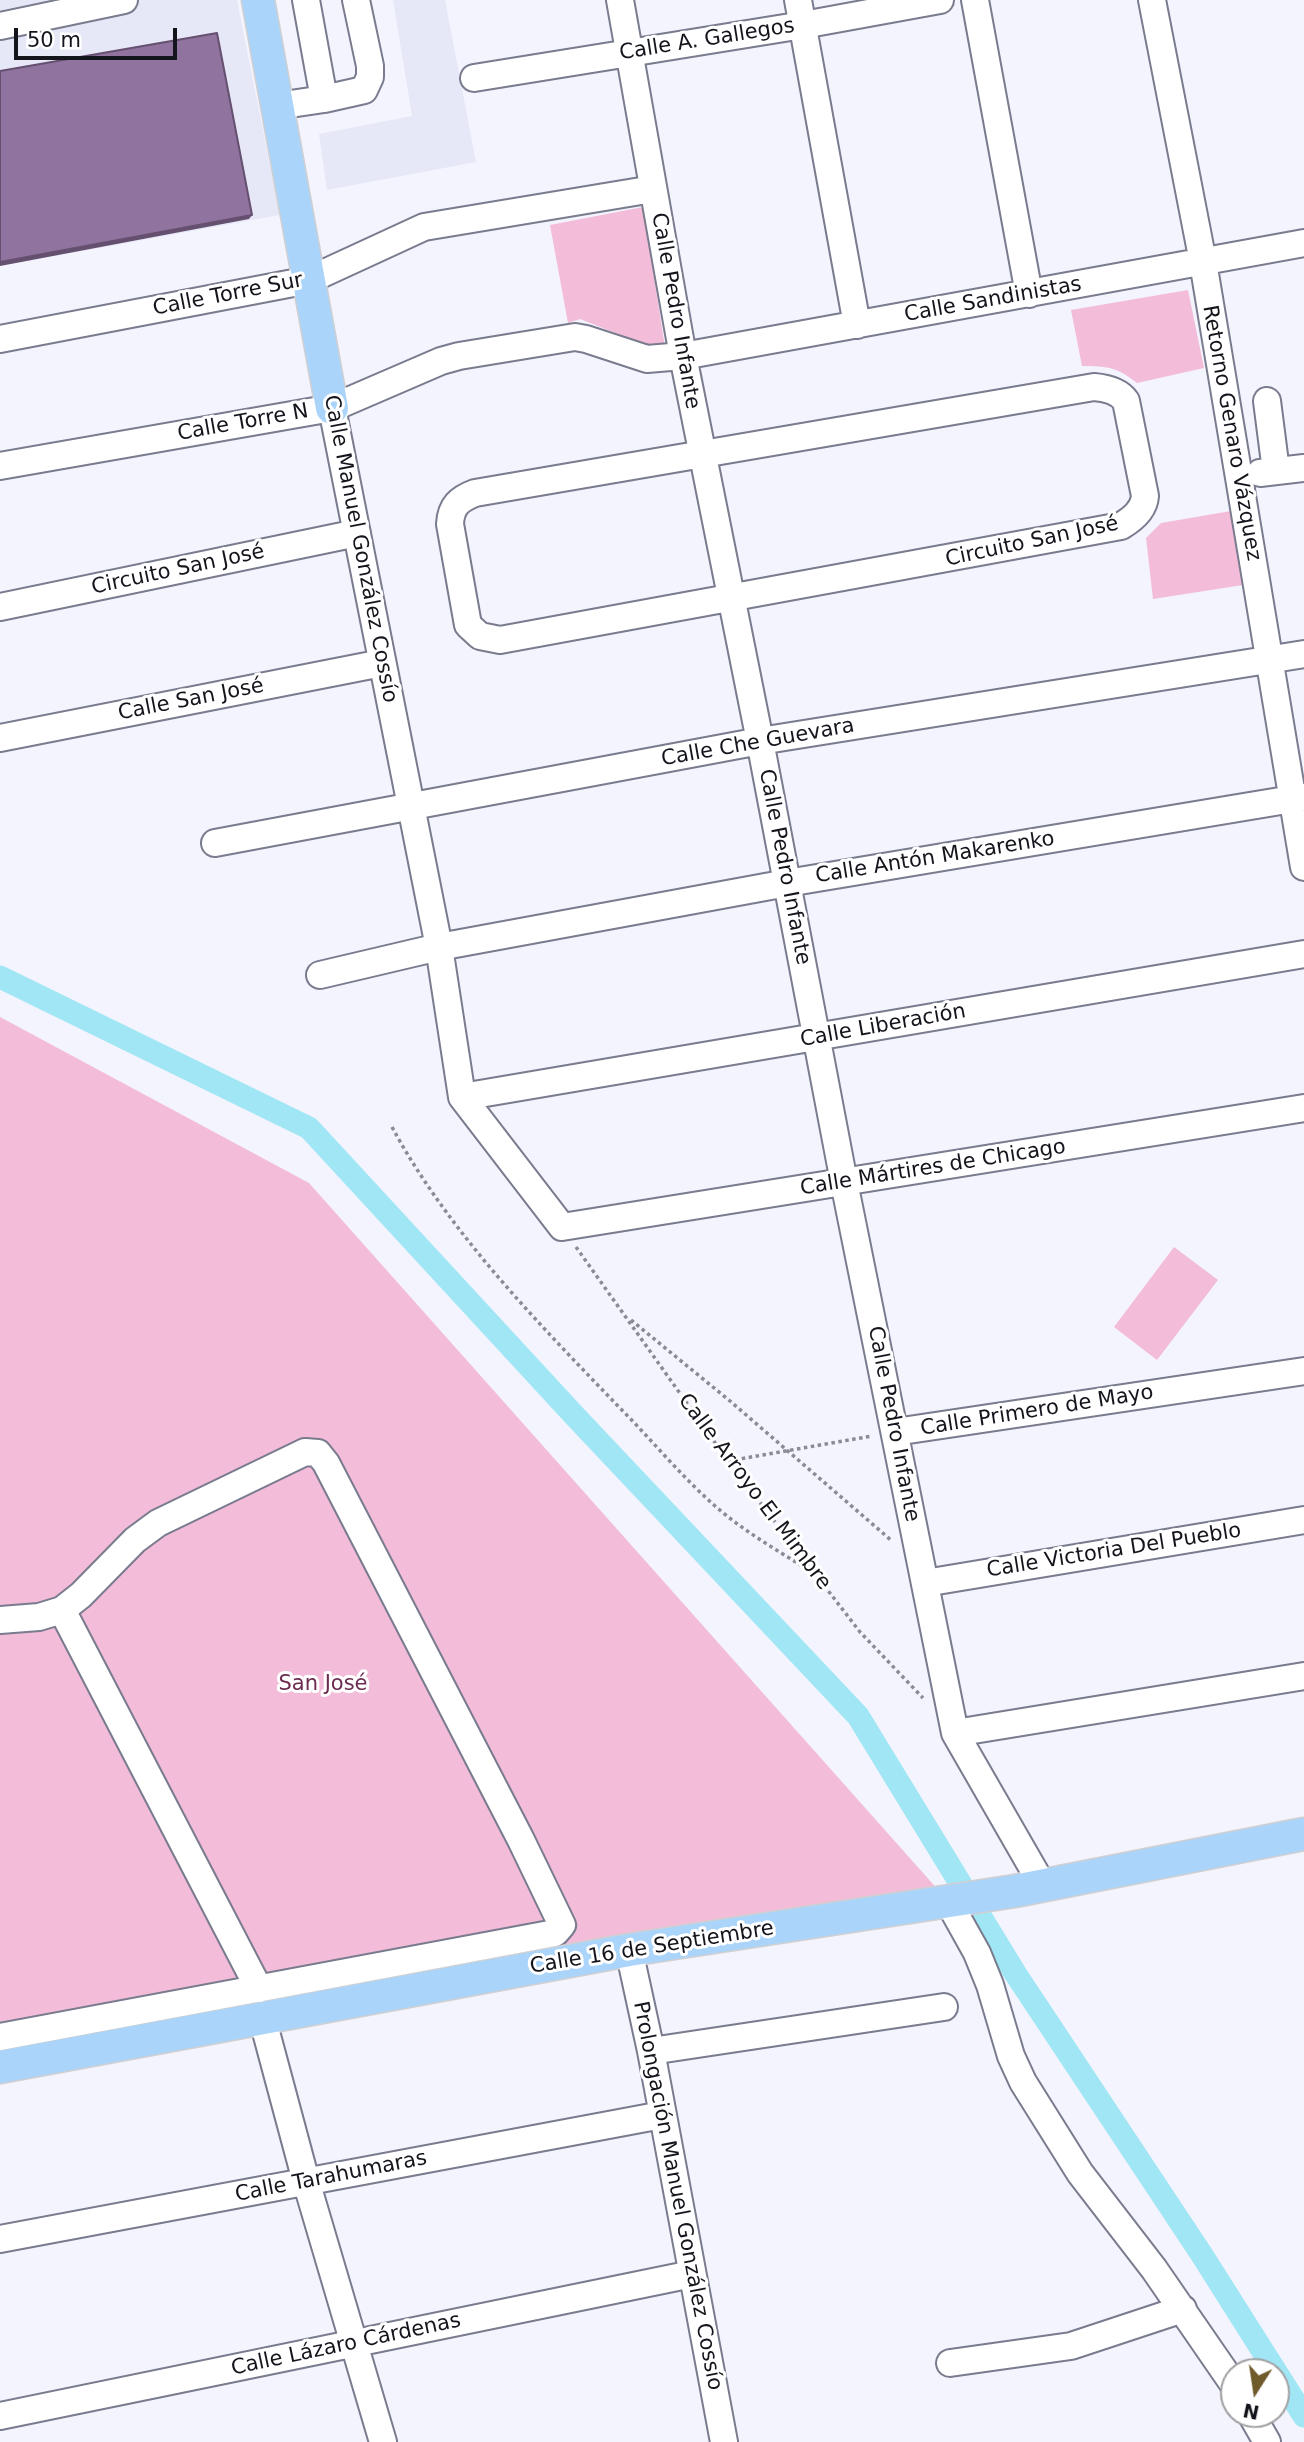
<!DOCTYPE html>
<html>
<head>
<meta charset="utf-8">
<style>
  body { margin:0 }
  #map { position:relative; width:1304px; height:2442px; overflow:hidden; background:#f3f4fd; font-family:"DejaVu Sans",sans-serif }
  canvas { display:block }
  .north { position:absolute; left:1220px; top:2358px; width:70px; height:70px; box-sizing:border-box; background:#fff; border:2px solid #a1a1a4; border-radius:50%; rotate:192deg; font-size:19px; font-weight:700; line-height:28px; text-align:center; color:#14151c }
  .north::after { content:''; display:block; margin:auto; width:24px; height:32px; background:#6f5b2a; clip-path:polygon(50% 0,100% 100%,50% 72%,0 100%) }
  .scale { position:absolute; left:14px; top:28px; width:163px; height:32px; box-sizing:border-box; border:4px solid #14151c; border-top:0; padding-left:9px; font-size:21px; line-height:24px; white-space:nowrap; color:#14151c; -webkit-text-stroke:5px #fff; paint-order:stroke }
</style>
</head>
<body>
<div id="map">
<canvas width="1304" height="2442"></canvas>
<div class="north">N</div>
<div class="scale">50 m</div>
</div>
<script>
const ctx = document.querySelector('canvas').getContext('2d');
ctx.lineJoin = 'round';
function paint(path, color) { ctx.fillStyle = color; ctx.fill(path, 'evenodd'); }
function stroke(path, color, width, dash) { ctx.strokeStyle = color; ctx.lineWidth = width; ctx.lineCap = dash ? 'butt' : 'round'; ctx.setLineDash(dash || []); ctx.stroke(path); }
function write(font, color, halo, rows, align = 'center') {
  ctx.font = font + ' "DejaVu Sans",sans-serif'; ctx.lineWidth = 6; ctx.setLineDash([]); ctx.textBaseline = 'middle'; ctx.strokeStyle = halo; ctx.fillStyle = color; for (const [text, x, y, turn = 0] of rows) {
    ctx.save(); ctx.translate(x, y); ctx.rotate((+turn || 0) * Math.PI / 180); ctx.textAlign = isNaN(turn) ? turn : align; if (halo) ctx.strokeText(text, 0, 0); ctx.fillText(text, 0, 0); ctx.restore();
  }
}
paint(new Path2D(`
  M0,0h237l43,215 -280,51z
  M393,0h52l31,162 -149,28 -8,-56 93,-18z`), '#e6e8f8');
paint(new Path2D(`
  M643,207l22,140 -9,2 -76,-30 -12,4 -18,-98z
  M1188,290l16,78 -67,15c-20,-16 -30,-17 -55,-17l-11,-56z
  M1231,511l12,74 -90,14 -7,-61 15,-15z
  M0,1017l309,166 639,718 -948,169z
  M1174,1247l44,33 -61,80 -43,-33z`), '#f3bcd8');
stroke(new Path2D(`
  M0,977l309,151 263,285 286,303 157,257 187,282 74,117
  M1276,2372l28,44`), '#a0e6f5', 23);
const minor = new Path2D(`
  M306,0l18,99
  M620,0l63,356 77,385 84,441 111,551 88,153
  M798,0l59,325
  M975,0l54,294
  M1152,0l51,262 101,605
  M0,26l124,-26
  M474,78l329,-53 137,-25
  M277,106l47,-7 40,-9 6,-13v-11l-14,-66
  M0,339l309,-59 115,-53 229,-38
  M1094,387c12,1 25,4 32,14l19,95c-1,14 -12,23 -24,30l-621,114 -20,-4 -12,-11 -18,-101c1,-18 9,-25 25,-31z
  M1267,401l9,70
  M332,408l107,539 23,150 100,130 742,-119
  M0,466l332,-58 109,-47 18,-5 116,-19 11,2 61,20 36,-3 621,-113
  M1260,473l44,-5
  M0,607l357,-74
  M0,738l382,-75
  M215,843l545,-102 544,-87
  M320,975l119,-28 348,-64 517,-86
  M462,1097l842,-143
  M895,1432l409,-61
  M925,1583l379,-63
  M62,1610l197,379
  M0,1620l39,-3 23,-7 19,-15 54,-55 23,-17 147,-71 13,1 8,10 195,377 41,85 -7,8 -555,104
  M955,1733l349,-57
  M948,1901l29,52 13,32 21,71 12,26 57,91 74,96 80,116
  M629,1950l22,101 73,391
  M262,2017l44,164 77,261
  M651,2051l293,-44
  M0,2239l662,-124
  M950,2363l121,-17 112,-37
  M1251,2414l16,28
  M0,2416l692,-142`);
const major = new Path2D(`
  M258,0l74,408
  M0,2067l629,-117 386,-59 289,-57`);
stroke(minor, '#797b8e', 30);
stroke(major, '#d0d0d2', 35);
stroke(new Path2D(`
  M392,1127c56,104 144,194 226,279 32,32 62,69 96,99 29,26 63,45 96,66
  M576,1247l152,214 132,171 63,66
  M631,1320l99,81 162,140
  M728,1461l144,-25`), '#8a8b93', 3.5, [3.5, 3.5]);
stroke(minor, '#fff', 26);
stroke(major, '#aad4fa', 32);
paint(new Path2D(`
  M252,215l-3,4 -249,47v-4z`), '#65506f');
const building = new Path2D(`
  M217,33l35,182 -252,47v-191z`);
paint(building, '#90739f');
stroke(building, '#65506f', 2);
write('21px', '#14151c', '#fff', [
  ["Calle A. Gallegos",707,40,-9],
  ["Calle Torre Sur",228,295,-11],
  ["Calle Sandinistas",993,300,-10],
  ["Calle Pedro Infante",675,311,80],
  ["Calle Torre N",243,423,-10],
  ["Retorno Genaro Vázquez",1231,433,80],
  ["Circuito San José",1032,542,-12],
  ["Calle Manuel González Cossío",360,549,79],
  ["Circuito San José",178,570,-12],
  ["Calle San José",191,700,-11],
  ["Calle Che Guevara",758,743,-10],
  ["Calle Antón Makarenko",935,858,-9],
  ["Calle Pedro Infante",784,867,79],
  ["Calle Liberación",883,1026,-10],
  ["Calle Mártires de Chicago",933,1168,-9],
  ["Calle Primero de Mayo",1037,1411,-9],
  ["Calle Pedro Infante",893,1424,79],
  ["Calle Arroyo El Mimbre",754,1492,53],
  ["Calle Victoria Del Pueblo",1114,1551,-9],
  ["Calle 16 de Septiembre",652,1948,-9],
  ["Calle Tarahumaras",331,2177,-11],
  ["Prolongación Manuel González Cossío",677,2196,79],
  ["Calle Lázaro Cárdenas",346,2345,-12]
]);
write('21px', '#6c2c50', '#fff', [
  ["San José",323,1685]
]);
</script>
</body>
</html>
